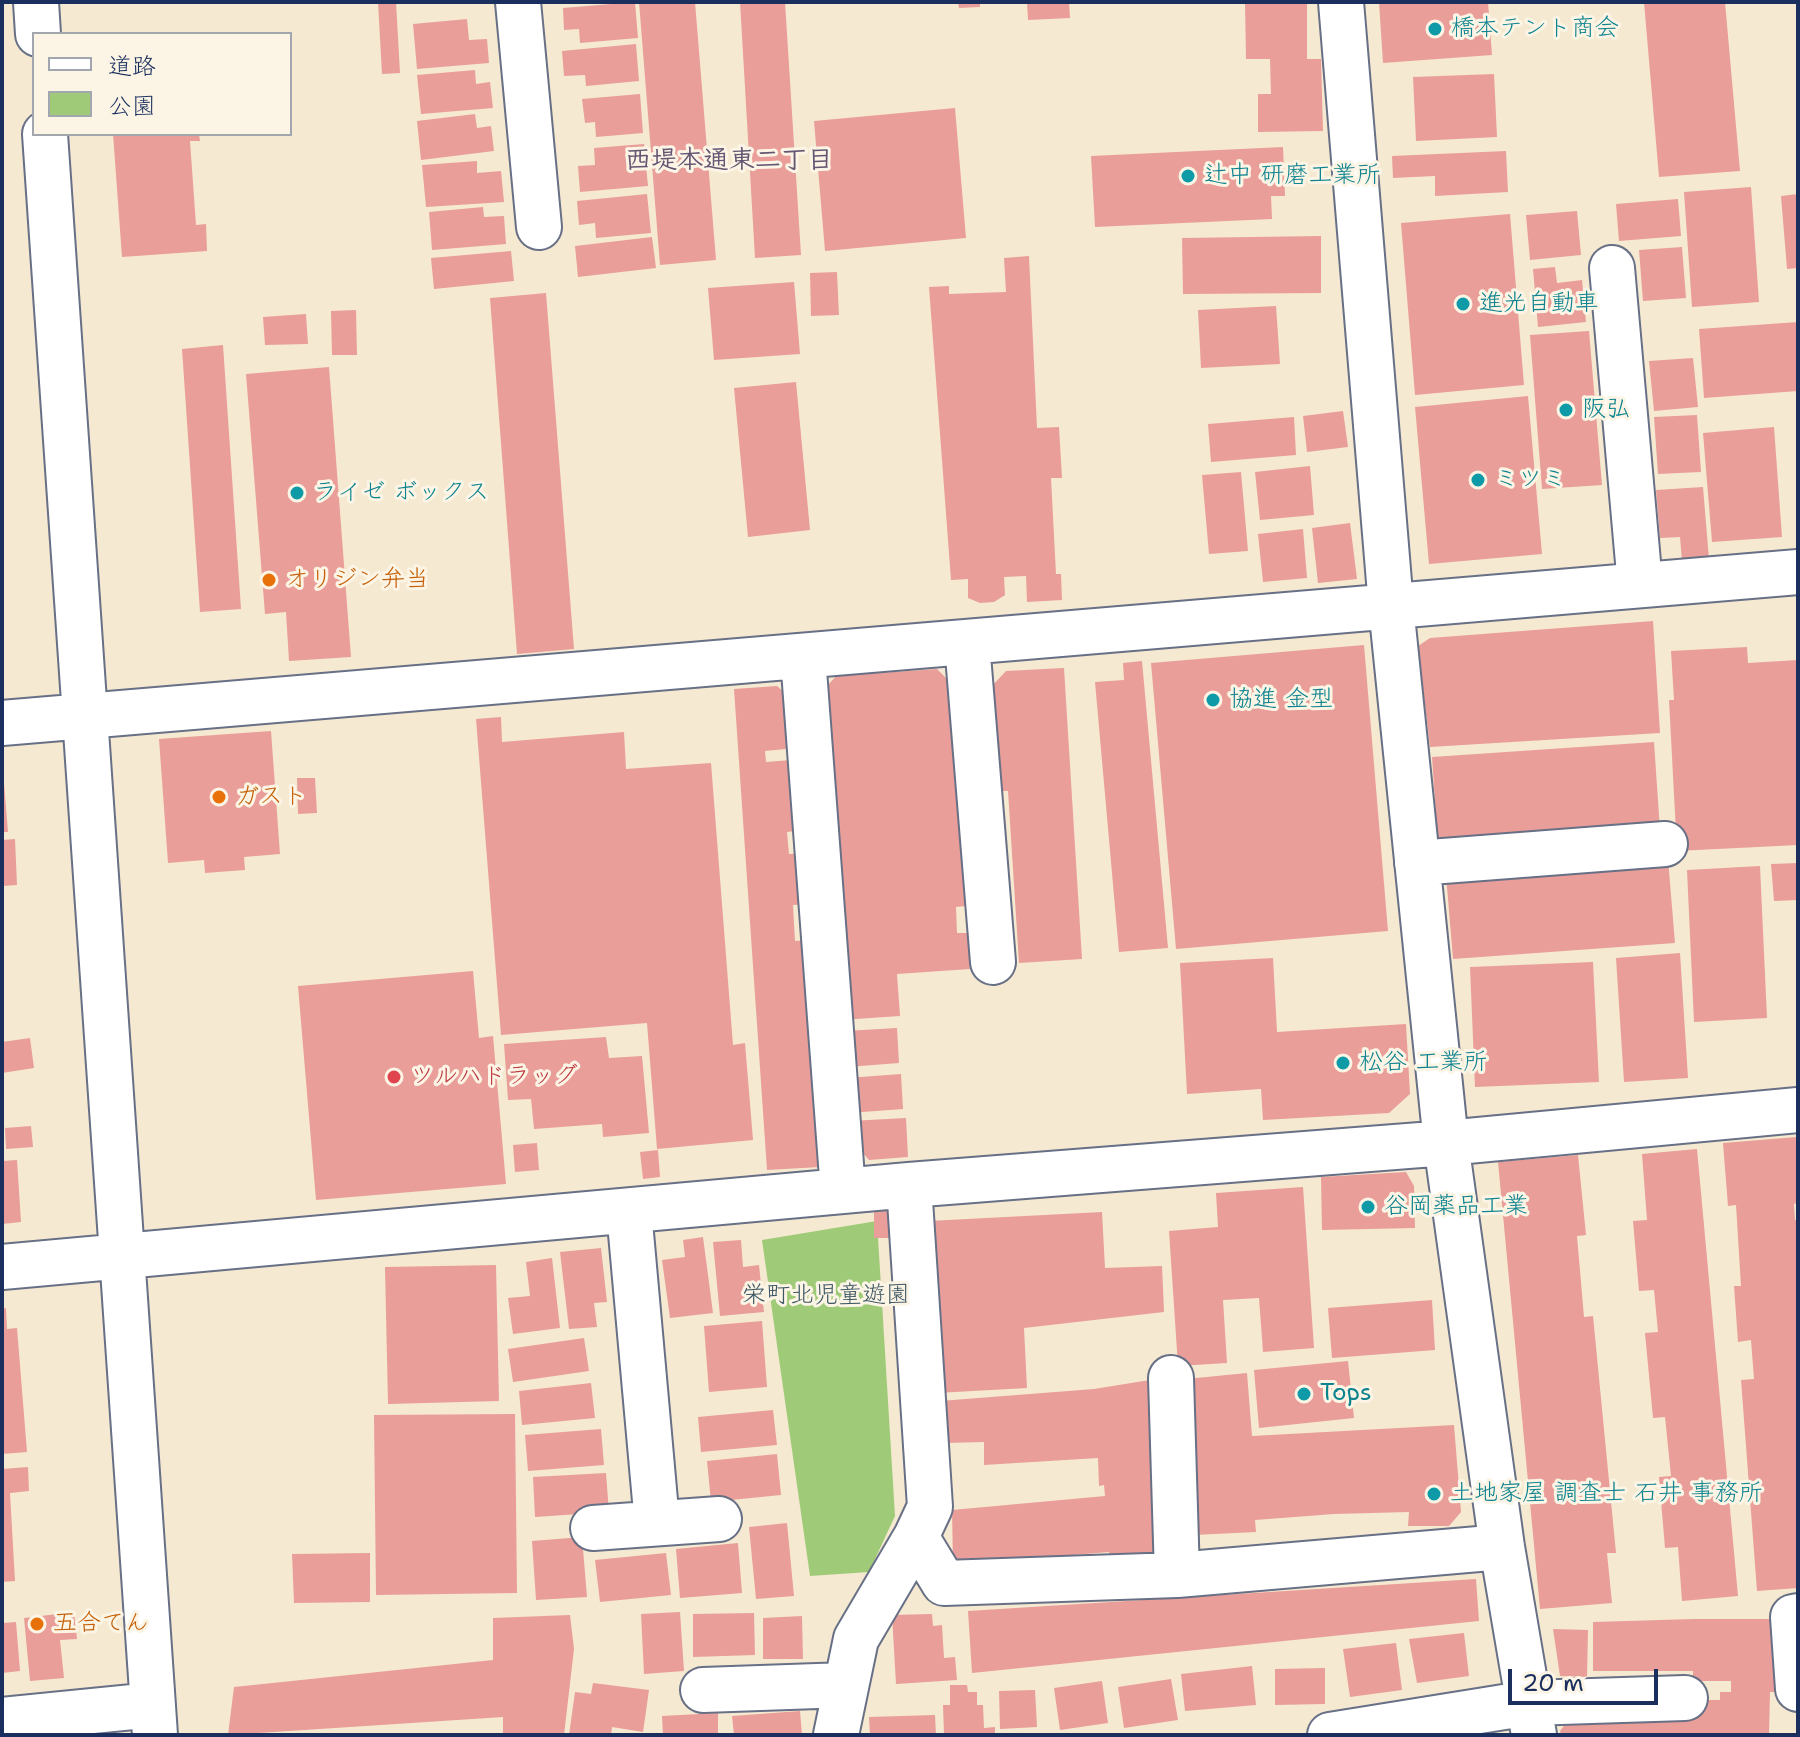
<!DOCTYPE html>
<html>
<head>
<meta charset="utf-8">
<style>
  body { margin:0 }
  #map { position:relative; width:1800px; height:1737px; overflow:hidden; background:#f6e9d1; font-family:"Shantell Sans","Klee One",sans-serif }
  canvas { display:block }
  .frame { position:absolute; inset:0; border:4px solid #1b2f5e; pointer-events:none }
  .legend { position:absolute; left:32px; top:32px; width:260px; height:104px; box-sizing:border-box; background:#fcf5e5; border:2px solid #a2a6af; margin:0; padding:10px 14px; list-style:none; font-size:24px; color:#1b2f5e }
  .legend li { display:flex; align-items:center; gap:16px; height:40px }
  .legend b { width:40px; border:2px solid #a2a6af }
  .scale { position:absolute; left:1508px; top:1669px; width:150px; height:36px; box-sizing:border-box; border:4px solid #1b2f5e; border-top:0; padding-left:10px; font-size:24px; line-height:28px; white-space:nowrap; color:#1b2f5e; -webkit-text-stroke:6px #fcf5e5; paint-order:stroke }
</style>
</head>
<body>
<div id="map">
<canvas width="1800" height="1737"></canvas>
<div class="frame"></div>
<ul class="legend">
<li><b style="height:10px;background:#fff"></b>道路</li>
<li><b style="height:22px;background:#9fcb78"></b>公園</li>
</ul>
<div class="scale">20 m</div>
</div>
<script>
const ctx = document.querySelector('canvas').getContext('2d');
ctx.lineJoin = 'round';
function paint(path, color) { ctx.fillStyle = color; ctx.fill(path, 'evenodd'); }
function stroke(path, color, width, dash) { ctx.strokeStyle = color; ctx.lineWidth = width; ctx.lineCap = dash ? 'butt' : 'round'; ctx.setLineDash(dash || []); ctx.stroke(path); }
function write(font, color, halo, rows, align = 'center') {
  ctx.font = font + ' "Shantell Sans","Klee One",sans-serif'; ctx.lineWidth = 6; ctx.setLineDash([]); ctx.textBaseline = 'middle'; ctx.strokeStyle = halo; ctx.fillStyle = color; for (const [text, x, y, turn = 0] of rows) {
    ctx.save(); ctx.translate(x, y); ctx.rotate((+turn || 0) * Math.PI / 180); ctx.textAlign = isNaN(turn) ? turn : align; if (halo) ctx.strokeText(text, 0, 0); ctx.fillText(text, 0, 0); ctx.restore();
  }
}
paint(new Path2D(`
  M877,1221l18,295 -26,56 -59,4 -48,-336z`), '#9fcb78');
paint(new Path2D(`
  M378,2h18l4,71 -18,1z
  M635,2l3,36 -58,5 -1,-14 -15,1 -1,-22z
  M639,2h56l21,258 -56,5z
  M740,2h45l16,253 -46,3z
  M958,2h22v5l-21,1z
  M1027,2h42l1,16 -42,2z
  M1245,2h62v57h14l2,72 -65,1v-38h13l-1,-35h-24z
  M1379,2h109l4,53 -109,8z
  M1644,2h81l15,169 -81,6z
  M467,19l2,21 18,-1 2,24 -72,6 -4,-45z
  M636,44l3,37 -53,5 -1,-11 -21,1 -2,-25z
  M475,70l1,14 14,-2 3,26 -72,6 -4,-39z
  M1494,74l3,63 -81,4 -3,-64z
  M640,94l3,39 -47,4 -1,-15 -10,1 -3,-24z
  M955,108l11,130 -141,13 -11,-130z
  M475,114l2,14 14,-2 3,25 -73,9 -4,-39z
  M113,134h86l1,7h-10l6,84 10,-1 1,27 -85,6z
  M644,144l4,42 -68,6 -2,-26 17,-1 -1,-17z
  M1283,147l2,49h-14l1,23 -177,8 -4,-71z
  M1506,151l2,41 -73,4v-20l-42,2 -1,-22z
  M477,161v12l24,-2 3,31 -78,5 -4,-42z
  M1751,187l8,115 -67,5 -8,-115z
  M647,194l4,39 -55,5 -1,-15 -16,2 -2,-24z
  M1798,194v74l-11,1 -6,-73z
  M1678,199l3,37 -62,5 -3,-37z
  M483,207l1,10 20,-1 2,28 -74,6 -3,-38z
  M1577,211l4,44 -51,5 -4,-45z
  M1510,214l14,171 -109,10 -14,-172z
  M1321,236v57l-138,1 -1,-56z
  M652,237l4,31 -78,9 -3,-31z
  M1682,247l4,51 -43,3 -4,-51z
  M511,251l3,30 -80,8 -3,-31z
  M1029,256l8,172 22,-1 3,51h-11l5,96h5l1,26 -35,2 -1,-26 -22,1 1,18 -11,7 -14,1 -12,-5v-19l-17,1 -22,-293 20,-1v8l57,-2 -2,-34z
  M1555,267l2,16 25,-3 4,42 -48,5 -5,-58z
  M837,272l2,43 -28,1 -1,-43z
  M794,282l6,72 -86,6 -6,-72z
  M546,293l28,356 -57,5 -27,-356z
  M1276,306l4,58 -79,4 -3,-58z
  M356,310l1,45h-25l-1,-44z
  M306,314l2,30 -43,1 -2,-28z
  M1798,322v69l-94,7 -5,-69z
  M1589,331l13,154 -60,4 -12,-154z
  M223,345l18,264 -41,3 -18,-263z
  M1693,358l5,49 -44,4 -5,-50z
  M329,367l22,290 -62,4 -3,-49 -21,2 -19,-240z
  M796,382l14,148 -62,7 -14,-149z
  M1528,396l14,158 -113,10 -14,-157z
  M1343,411l5,36 -41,5 -4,-36z
  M1697,415l4,57 -43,2 -4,-57z
  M1294,417l2,38 -85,7 -3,-38z
  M1774,427l8,110 -70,5 -9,-109z
  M1310,466l4,49 -54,5 -5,-48z
  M1241,472l7,79 -39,3 -7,-79z
  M1703,487l6,72 -27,2 -2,-24 -20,1 -4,-48z
  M1350,523l7,56 -39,4 -6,-55z
  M1303,529l4,49 -44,4 -5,-48z
  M1653,621l7,112 -230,14 -12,-101 12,-8z
  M1364,645l24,286 -212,18 -25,-286z
  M1747,647l1,16 50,-3v185l-121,6 -8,-151h5l-3,-49z
  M1142,661l26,287 -49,4 -24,-270 29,-2 -1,-17z
  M1064,668l18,291 -63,4 -11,-172h-12l-6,-103 16,-17z
  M937,669l15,15 14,222 -10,1 1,26h11l2,36 -73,5 3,42 -59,4 -21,-326 16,-18z
  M777,686l17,15 2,47 -31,3 1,11 25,-2 5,71 -9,1 2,22 16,-1 3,51 -15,1 2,36 16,-1 9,227 -53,3 -33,-481z
  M501,717l1,25 122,-10 2,37 85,-6 22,282 12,-2 8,97 -96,9 -10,-126 -146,12 -25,-316z
  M271,731l9,123 -36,3 1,13 -40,3 -1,-13 -36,3 -9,-124z
  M1654,742l6,88 -222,16 -6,-89z
  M297,778h18l2,35 -19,1z
  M2,783h2l4,49h-6z
  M15,839l2,46 -15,1v-46z
  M1668,859l7,84 -222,16 -7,-84z
  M1798,863v37l-24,1 -3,-37z
  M1760,866l7,152 -73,4 -7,-152z
  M1680,953l8,125 -64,4 -8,-124z
  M1273,958l4,74 129,-8 4,70 -21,19 -126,7 -2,-31 -74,5 -7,-131z
  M1593,962l6,120 -124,5 -5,-120z
  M473,971l6,67 14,-2 13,148 -190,16 -18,-214z
  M897,1028l2,35 -52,4 -2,-36z
  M606,1037l3,21 33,-2 7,77 -46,4 -1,-13 -68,5 -3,-30 -23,1 -4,-56z
  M30,1038l4,30 -32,5v-31z
  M901,1074l2,35 -54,4 -2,-35z
  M906,1118l2,39 -39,3 -17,-20 -2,-19z
  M31,1126l2,21 -27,2 -1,-21z
  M1797,1137l1,66 -4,1 1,16h3v368l-41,3 -16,-211 13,-1 -3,-39 -13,2 -4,-56h7l-5,-81 -8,1 -5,-63z
  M537,1143l2,27 -24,2 -2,-27z
  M1697,1149l41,447 -56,5 -4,-54 -13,1 -6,-71 12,-1 -6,-59 -12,1 -8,-85 13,-1 -4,-42 -15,1 -6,-70 14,-1 -5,-66z
  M658,1150l2,27 -17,2 -3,-27z
  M1578,1155l8,80 -9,1 7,81 9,-1 23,237h-9l5,50 -72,6 -42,-447z
  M17,1160l4,62 -19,2v-63z
  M1406,1172l8,14 1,42 -93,2 -1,-53z
  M1303,1187l11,161 -51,4 -4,-54 -36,2 4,63 -49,3 -9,-135 49,-4 -2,-34z
  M874,1209h14l9,14v15h-23z
  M1102,1212l3,56 57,-2 2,46 -140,16 3,60 -90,5 -8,-172z
  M703,1237l10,76 -43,5 -8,-58 23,-3 -2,-17z
  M741,1240l2,27 16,-2 5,47 -44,4 -7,-74z
  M601,1248l6,54 -13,1 3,24 -28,2 -9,-77z
  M552,1258l8,70 -47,6 -5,-36 22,-2 -4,-34z
  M496,1265l3,136 -111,3 -3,-137z
  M1432,1300l3,50 -103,8 -4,-50z
  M6,1308l1,21 10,-1 10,124 -25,2v-145z
  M762,1321l5,66 -58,5 -5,-66z
  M584,1338l5,33 -76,11 -5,-33z
  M1348,1361l6,57 -95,10 -5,-58z
  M1247,1373l5,63 202,-11 7,87 -12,14h-41l1,-14 -75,2 -79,6 1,12 -62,3 -8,-156z
  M1156,1379v179h-46l-1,-6 -156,13 -1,-55 153,-14 -1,-11 -5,1 -1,-28 -114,7v-23l-40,1 -4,-42 154,-12z
  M591,1383l4,35 -73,7 -3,-34z
  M773,1410l4,35 -76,7 -3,-35z
  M515,1414l2,179 -141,2 -2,-180z
  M601,1429l3,36 -76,6 -3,-36z
  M777,1454l4,41 -70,7 -4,-41z
  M28,1467l1,24 -19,2 5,88 -13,1v-113z
  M606,1473l3,39 -74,5 -2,-40z
  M787,1523l7,73 -38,3 -7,-72z
  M582,1537l5,60 -51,3 -4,-59z
  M738,1543l4,50 -62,5 -4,-49z
  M370,1553v49l-76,1 -2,-49z
  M666,1553l5,42 -71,7 -5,-42z
  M1476,1579l3,42 -507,52 -4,-62z
  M74,1612l3,27 -17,1 4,38 -34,3 -6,-63z
  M680,1612l4,59 -40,3 -3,-60z
  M754,1613l1,42 -62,2v-43z
  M932,1614l1,12 9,-1 2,33 11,-1 2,23 -61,4 -4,-69z
  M570,1615l4,34 -10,86h-61v-18l-275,18 6,-48 259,-27v-42z
  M802,1616l1,43h-40v-41z
  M1694,1619h84v73h-8l-1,43h-208l-1,-4 12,-16 117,-15h31v-8h11v-11h-38v-10h-100v-49z
  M16,1622l4,49 -18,2v-50z
  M1553,1629l35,1 -1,47 -27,-1z
  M1464,1633l5,43 -52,7 -8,-44z
  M1396,1643l6,47 -52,7 -7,-48z
  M1252,1666l4,39 -71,6 -4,-37z
  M1325,1668v36l-50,1v-36z
  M1171,1679l7,41 -54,8 -6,-41z
  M1102,1681l6,42 -48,7 -6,-42z
  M593,1683l56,7 -6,42 -31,-5 -1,8h-42l6,-43 16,2z
  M950,1685h17l1,7h9v13h6l1,23 11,-1v8h-51l-1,-30h7z
  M1035,1690l2,37 -37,2 -1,-38z
  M800,1711l2,24h-68l-2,-19z
  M718,1713v22h-55l-1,-19z
  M935,1715l1,20h-66l-1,-18z`), '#e99e99');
const minor = new Path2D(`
  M36,2l2,32
  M518,2l21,225
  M1341,2l50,604 55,537 56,404 32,188
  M45,134l110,1601
  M1612,268l28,317
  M967,643l26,319
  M803,657l40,534
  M2,723l1796,-151
  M1417,863l248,-19
  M629,1211l28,312
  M2,1267l907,-82 537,-42 352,-33
  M1171,1378l6,197
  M593,1528l126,-9
  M916,1537l28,46 233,-8 325,-28
  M1798,1616l-5,1 5,72
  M703,1690l143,-5
  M2,1720l151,-15
  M836,1735l20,-96 60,-102 14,-30 -21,-322
  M1330,1735l199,-32 156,-5`);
stroke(minor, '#687086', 48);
stroke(minor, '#fff', 44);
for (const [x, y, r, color] of [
  [1435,29,8,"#0f9aa8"],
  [1188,176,8,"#0f9aa8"],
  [1463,304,8,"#0f9aa8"],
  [1566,410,8,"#0f9aa8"],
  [1478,480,8,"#0f9aa8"],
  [297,493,8,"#0f9aa8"],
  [269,580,8,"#e8710a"],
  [1213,700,8,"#0f9aa8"],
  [219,797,8,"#e8710a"],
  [1343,1063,8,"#0f9aa8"],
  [394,1077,8,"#e0444e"],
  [1368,1207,8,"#0f9aa8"],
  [1304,1394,8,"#0f9aa8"],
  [1434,1494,8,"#0f9aa8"],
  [37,1624,8,"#e8710a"]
]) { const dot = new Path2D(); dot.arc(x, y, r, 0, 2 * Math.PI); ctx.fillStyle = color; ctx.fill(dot); stroke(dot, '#fcf5e5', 3); }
write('24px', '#0d838f', '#fcf5e5', [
  ["橋本テント商会",1451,29],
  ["辻中 研磨工業所",1204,176],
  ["進光自動車",1479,304],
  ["阪弘",1582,410],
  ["ミツミ",1494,480],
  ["ライゼ ボックス",313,493],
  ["協進 金型",1229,700],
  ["松谷 工業所",1359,1063],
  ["谷岡薬品工業",1384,1207],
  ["Tops",1320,1394],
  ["土地家屋 調査士 石井 事務所",1450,1494]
], 'left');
write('24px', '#c56008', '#fcf5e5', [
  ["オリジン弁当",285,580],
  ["ガスト",235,797],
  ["五合てん",53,1624]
], 'left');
write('24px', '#be3a42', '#fcf5e5', [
  ["ツルハドラッグ",410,1077]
], 'left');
write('24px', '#3c5664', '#fcf5e5', [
  ["栄町北児童遊園",826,1296]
]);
write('bold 26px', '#635673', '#fcf5e5', [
  ["西堤本通東二丁目",729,161]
]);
</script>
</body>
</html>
